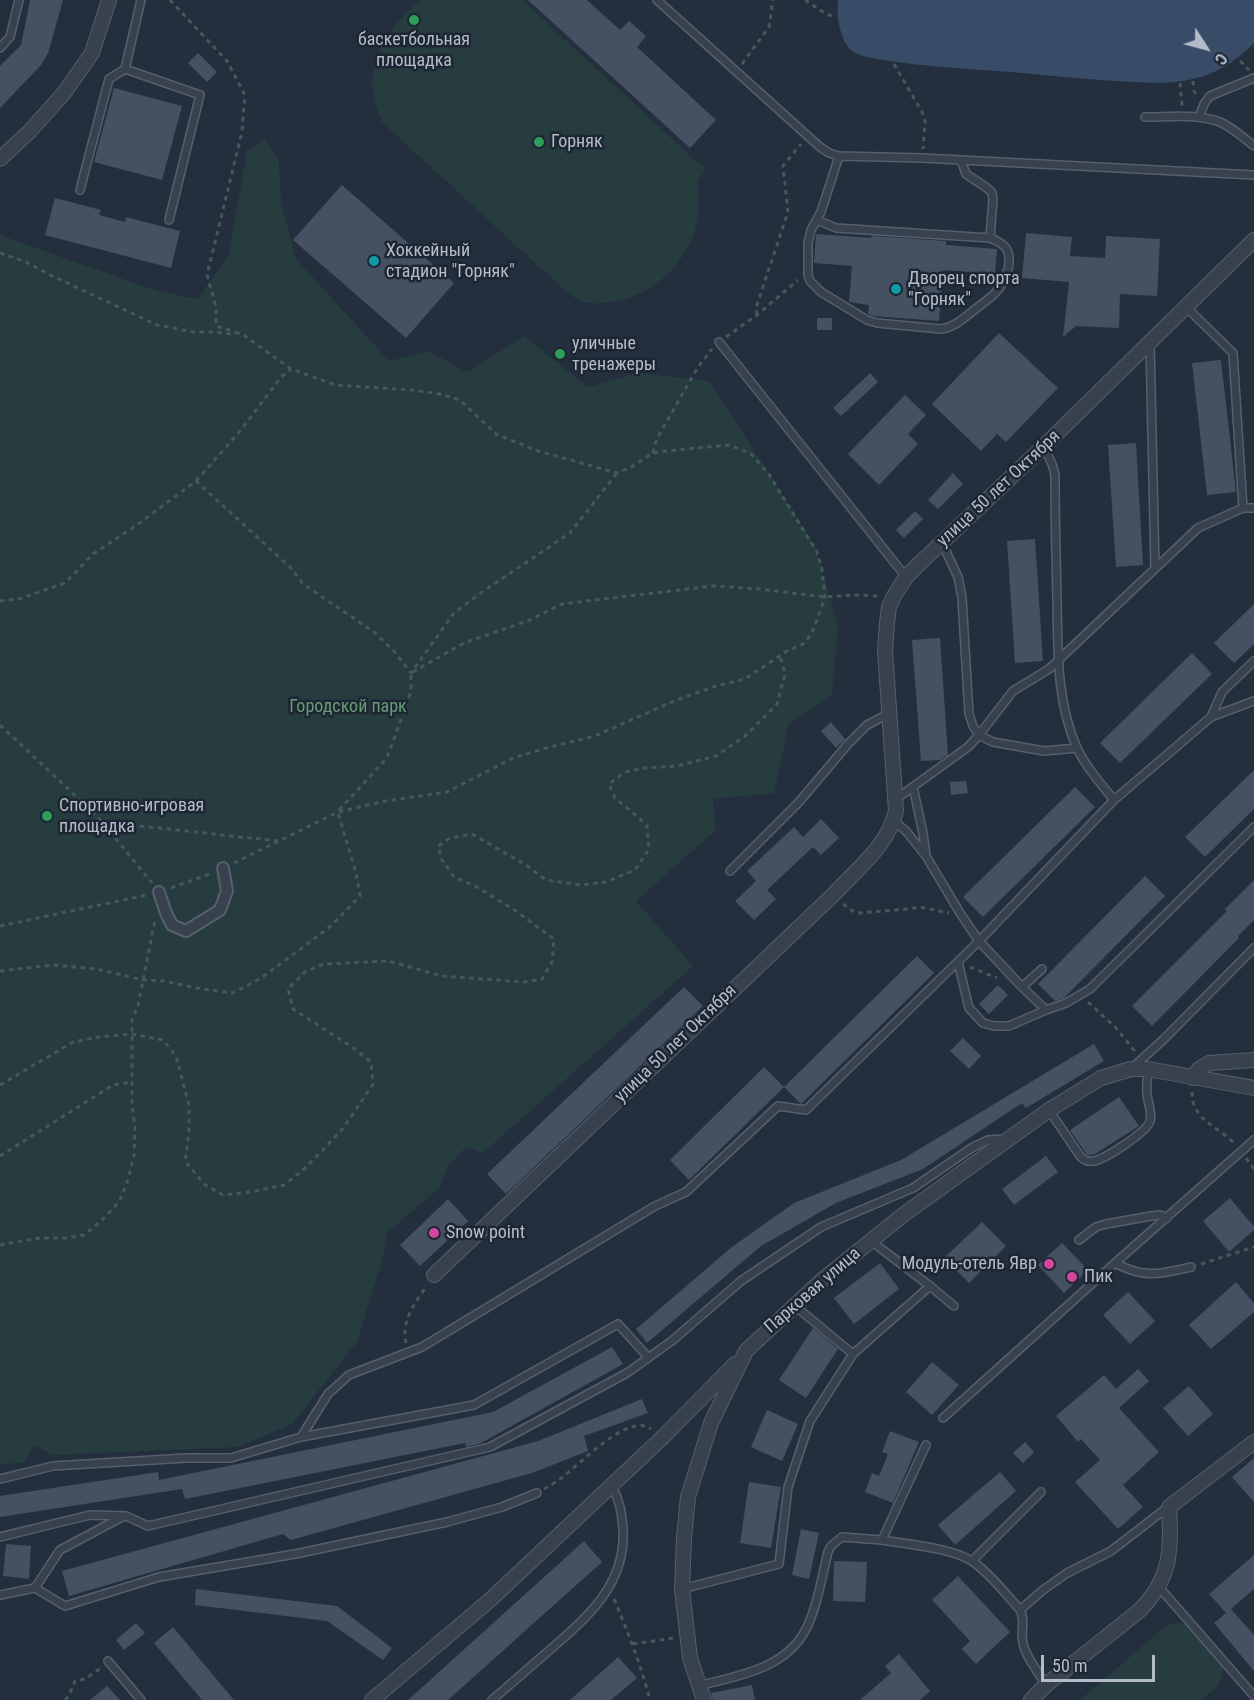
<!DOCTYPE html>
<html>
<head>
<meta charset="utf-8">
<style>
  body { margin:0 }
  #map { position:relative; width:1254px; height:1700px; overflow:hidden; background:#242f3e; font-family:"Roboto Condensed",sans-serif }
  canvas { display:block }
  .north { position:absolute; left:1176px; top:18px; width:60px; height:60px; -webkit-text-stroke:4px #1d2633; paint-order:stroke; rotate:126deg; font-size:16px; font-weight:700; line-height:24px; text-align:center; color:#b4bcc9 }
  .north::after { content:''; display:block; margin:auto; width:21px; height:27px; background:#b4bcc9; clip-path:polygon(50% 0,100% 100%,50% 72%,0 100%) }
  .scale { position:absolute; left:1041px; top:1655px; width:114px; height:27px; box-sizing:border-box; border:3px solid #b4bcc9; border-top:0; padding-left:8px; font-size:18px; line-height:21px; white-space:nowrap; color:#b4bcc9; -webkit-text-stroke:4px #1d2633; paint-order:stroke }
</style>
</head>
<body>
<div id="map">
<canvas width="1254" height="1700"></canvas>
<div class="north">С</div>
<div class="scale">50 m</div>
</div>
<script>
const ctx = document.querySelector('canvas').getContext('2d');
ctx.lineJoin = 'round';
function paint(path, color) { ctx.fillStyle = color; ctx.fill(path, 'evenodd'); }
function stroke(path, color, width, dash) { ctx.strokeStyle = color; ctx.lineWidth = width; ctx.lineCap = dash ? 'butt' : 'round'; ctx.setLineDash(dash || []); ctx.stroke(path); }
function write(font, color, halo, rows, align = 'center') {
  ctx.font = font + ' "Roboto Condensed",sans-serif'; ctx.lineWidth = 5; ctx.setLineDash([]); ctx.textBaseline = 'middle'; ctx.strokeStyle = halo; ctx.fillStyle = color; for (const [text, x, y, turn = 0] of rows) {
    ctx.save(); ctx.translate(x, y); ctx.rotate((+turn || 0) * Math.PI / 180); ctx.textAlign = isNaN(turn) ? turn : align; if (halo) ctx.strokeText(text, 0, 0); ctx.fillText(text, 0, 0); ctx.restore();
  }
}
paint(new Path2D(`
  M420,0h102l184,170 -8,10c1,19 2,41 -6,59 -16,36 -50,62 -89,64 -7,1 -17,0 -23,-2 -7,-3 -13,-10 -19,-14l-178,-164c-26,-50 0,-90 37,-123z
  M265,139l14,22 2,42 15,56 93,102 40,-10 38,21 57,-36 64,51 50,-14 71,8 106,164 23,82 -6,68 -43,28 -15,70 -61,6 3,31 -80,71 57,65 -210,187 -17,-6 -18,19 -8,21 -53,46 -2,17 -28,92 -65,82 -54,23 -186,8 -18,-10 -10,17 -24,3v-1230l157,56 41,8 31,-45 18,-103z
  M1177,1623c8,1 16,2 23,6 16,11 30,35 19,55 -4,6 -13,11 -18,16h-121l86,-74z`), '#263c3f');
paint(new Path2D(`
  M838,0h416v43c-20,20 -39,32 -66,37 -9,2 -19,3 -28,3 -55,-1 -109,-8 -164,-12 -23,-2 -131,-8 -144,-20 -12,-10 -16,-36 -14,-51z`), '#394c67');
paint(new Path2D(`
  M30,0h33l-15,53 -6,11 -42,44v-42l21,-21z
  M528,0h59l33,30 9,-9 17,15 -9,11 79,73 -26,28z
  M198,53l19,19 -10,10 -19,-19z
  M114,88l68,18 -20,74 -68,-18z
  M342,185l112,98 -48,55 -113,-98z
  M55,198l46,12 -2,5 26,7 1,-5 54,14 -9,37 -126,-33z
  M1026,233l46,4 -2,19 35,2 1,-22 54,3 -3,57 -37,-2 -1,34 -43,-2 -13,11 6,-55 -47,-4z
  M816,234l55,4 1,-2 74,5v4l51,4 -2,25 -52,-4 -4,51 -66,-5 -5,-2 1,-9 -20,-3 3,-36 -38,-3z
  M817,318h15v12h-15z
  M999,333l59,55 -52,54 -9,-8 -16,17 -49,-47z
  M1221,360l15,132 -29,3 -15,-132z
  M870,373l8,9 -37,34 -8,-8z
  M905,395l21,20 -18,19 10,10 -39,41 -31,-31z
  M1136,443l7,122 -27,2 -8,-122z
  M953,473l10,11 -25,25 -10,-9z
  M915,511l8,8 -19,19 -8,-8z
  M1035,539l8,122 -28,2 -8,-122z
  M1254,604v40l-20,19 -20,-20z
  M940,638l8,117 -8,5 -19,1 -9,-121z
  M1192,653l20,21 -92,89 -20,-20z
  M831,722l14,17 -9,9 -15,-17z
  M1254,770v39l-49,48 -20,-20z
  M966,781l2,12 -17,2 -1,-13z
  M1075,787l20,20 -112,110 -20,-20z
  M821,819l18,19 -18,17 -8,-8 -46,43 9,9 -22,21 -19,-19 21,-20 -9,-10 47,-44 9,10z
  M1145,876l20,20 -101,102 -9,3 -17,-17z
  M1254,880v40l-16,16 1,2 -87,88 -20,-20 95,-95 -2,-2z
  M917,956l17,17 -133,131 -17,-17z
  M998,985l10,10 -19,19 -10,-10z
  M684,987l19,19 -197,188 -19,-20z
  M963,1038l18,18 -12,13 -19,-18z
  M1094,1044l10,17 -78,47 -4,-5 -99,66 -87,34 -75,43 -114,97 -11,-14 96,-82 62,-44 107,-43z
  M764,1067l20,20 -95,93 -19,-20z
  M1119,1097l20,29 -44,28 -8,1 -17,-25z
  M1046,1156l12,16 -44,33 -12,-16z
  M1230,1198l24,29v3l-25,22 -26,-31z
  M448,1199l20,22 -48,45 -20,-21z
  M982,1222l24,24 -37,37 -25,-25z
  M1062,1243l26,27 -24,23 -26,-28z
  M880,1263l19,26 -45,35 -20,-26z
  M1236,1282l18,21v9l-43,37 -22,-24z
  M1128,1292l27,29 -25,23 -27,-29z
  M813,1328l25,21 -32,49 -27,-18z
  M612,1347l11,17 -142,79 -15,4 -1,-4 -280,56 -3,-10 -182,28v-21l158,-24 1,8 334,-68z
  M932,1362l27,23 -27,30 -26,-23z
  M1138,1369l11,12 -30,27 40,44 -36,33 20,22 -25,22 -43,-47 25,-22 -19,-21 -3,3 -22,-26 48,-41 12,14z
  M1189,1386l24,28 -25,22 -25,-28z
  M642,1399l6,14 -64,23 4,15 -56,22 -241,67 -8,-6 -214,62 -7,-25 476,-130z
  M767,1410l31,14 -16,37 -31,-14z
  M890,1431l29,11 -26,61 -28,-11 7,-19 7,3 9,-22 -6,-2z
  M1025,1442l9,10 -11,11 -10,-10z
  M1254,1458v44l-22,-25z
  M1000,1472l16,19 -61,54 -17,-20z
  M749,1482l32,5 -10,61 -31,-5z
  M801,1529l18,4 -10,46 -17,-4z
  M584,1541l18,21 -154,138h-40z
  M6,1544l25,2 -2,33 -26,-3z
  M1254,1555v34l-23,20 23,26v36l-40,-48 12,-10 -17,-19z
  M834,1561l33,1 -2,40 -32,-1z
  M958,1576l52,56 -34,32 -14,-15 8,-8 -38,-41z
  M196,1589l141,17 55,42 -9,12 -56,-39 -132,-16z
  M136,1623l9,10 -21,17 -8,-10z
  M173,1627l61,73h-32l-48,-57z
  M899,1654l31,37 -10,9h-60l31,-27 -6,-7z
  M618,1657l19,21 -26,22h-41z
  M752,1685l3,15h-42l-2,-7z
  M107,1686l13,14h-30z`), '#455162');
const service = new Path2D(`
  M141,0l-16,69 75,26 -31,125
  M657,0l163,147 9,6 10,3 83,2 332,17
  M0,48l10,-11 9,-37
  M1145,117c24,0 58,-4 79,7 11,6 20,14 30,22
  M1199,117l5,-13 6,-8 44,-18
  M961,160l5,14 21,14 5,5 1,6 -3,39
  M80,190l29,-111 16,-10
  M817,220l19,8 154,10c5,2 12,5 16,10 8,12 -1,35 -10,44 -5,6 -12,10 -18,15 -12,9 -22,20 -37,22l-64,-6 -10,-3 -46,-28 -11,-11 -2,-6v-32l3,-13 10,-18 18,-56
  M1186,307l47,46 10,155
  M719,342l187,235
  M1150,343l5,225
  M1042,448c8,8 11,16 13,27 0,42 1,83 2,124 1,50 -1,102 20,149 9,19 24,36 37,52
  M942,543l16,34 4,21 7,116 4,12 6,9 14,7 51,9 33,-3
  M1211,717l11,-25 32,-31
  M913,787l10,46 3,23
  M896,799l72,-52 11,-12 34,-44 36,-22 149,-141 45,-20h11
  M894,821l12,10 20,25 34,57 19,28 43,46
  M730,871l69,-69 49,-58 19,-19 23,-12
  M958,962l11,46 14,15 11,3h15l37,-16 20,-7 24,-14 164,-162
  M1042,969l-20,18 24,23
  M1132,1068l31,-28 91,-92
  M1049,1110l31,46c4,4 7,6 13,5 11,-1 54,-29 57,-40 3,-8 -3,-19 -3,-28 -1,-8 1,-16 1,-24
  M1079,1240l17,-13 10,-3 45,-8 9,-1 7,3
  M1115,1263c30,16 44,11 76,4
  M930,1286l24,20
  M795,1306l58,48
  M943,1418l172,-155 139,-123
  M301,1437l173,-32 144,-81 30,33
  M0,1479l53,-13 133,-8h45l70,-21 27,-43 21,-19 73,-28 233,-141 31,-14 92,-86 28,4 173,-169 135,-141 97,-83 43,-16
  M0,1537l90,-22 36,1 22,10 342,-79 137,-74 46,-33 68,-59 80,-54 92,-39 60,-41 15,-7 15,-1
  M882,1540c24,4 68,8 88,20 15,8 38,36 50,50 6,11 0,21 3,33 2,13 16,30 23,42
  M972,1561l69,-69
  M1159,1587l95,109
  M35,1588l30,18 94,-29 136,-23 152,-32 55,-15 35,-14
  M682,1589l97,-25 9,-77 22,-66 43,-67 77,-68 -59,-45
  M0,1595l35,-7 25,-38 64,-34
  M1020,1610l23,-20 24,-17 44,-22 57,-44
  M108,1661l33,39
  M698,1686c39,-10 88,-17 108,-57 11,-21 16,-53 22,-77l3,-6 11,-9 40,3 44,-95
  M492,1700c20,-17 40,-35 60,-52 37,-32 74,-65 71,-118 -1,-16 -3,-29 -11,-44`);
const pedestrian = new Path2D(`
  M159,892l7,21 6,12 14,6 34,-21 7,-19 -4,-23`);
const minor = new Path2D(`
  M0,159l29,-27 35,-39 28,-40 17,-53
  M1193,1078l6,-9 10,-6 45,-3
  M434,1275l400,-381c23,-25 54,-48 62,-83l-11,-161 2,-27 2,-16 5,-11 12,-19 14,-14 122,-115 212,-208
  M372,1700l118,-100 173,-163 72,-73
  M704,1700l-14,-42 -8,-69 2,-51 4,-41 23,-74 35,-72 75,-70 82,-66 146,-105 52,-32 30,-9h17l106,19
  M1031,1700l15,-15 93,-74c32,-32 33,-61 30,-104l85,-65`);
stroke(service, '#565f6c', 10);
stroke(pedestrian, '#565f6c', 14);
stroke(minor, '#565f6c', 16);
stroke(new Path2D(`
  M170,0l57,61 18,34 -3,37 -35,143 9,32v19l20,6
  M805,0l21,14 10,3
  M1240,61l9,9
  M742,64l27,-37 4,-27
  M894,64l28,48 3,8 -2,29
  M1193,81l1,10 3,5
  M1180,83l2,23
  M0,253l26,9 22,12 109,51 37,7h22l14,2 8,-1 4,1 49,35 44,16 77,5 28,4 20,6 36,34 42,17 79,22 14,-6 22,-14 13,-2 63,-6 21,8 18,20 49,79 5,17 3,28 -10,28 -4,10 -8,9 -16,7 -42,28 -29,7 -42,15 -79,35 -45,11 -37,11 -66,34 -61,9 -48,11 -106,52
  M757,315l-1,-7 32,-96 -5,-46 18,-22
  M726,337l31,-22 41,-35
  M653,453l2,-9 5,-11 38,-66 14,-18
  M196,481l45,-51 40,-53 10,-8
  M0,601l19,-2 46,-16 28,-29 44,-29 59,-44 95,87 12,16 71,48 19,18 18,23 43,-60 28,-21 88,-59 47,-60
  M0,725l97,91 55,67
  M339,810l48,-52 24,-66v-19l53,-30 66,-23 32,-16 151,-18 47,3 65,8 30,-2 25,1
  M104,822l174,19
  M171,888l42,-15
  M843,904l11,8 5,1 49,-4 12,-2 29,6
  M0,926l147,-31
  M970,967l27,11
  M0,971l53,-6 43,4 48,11 20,1 32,7 37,5 28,-15 41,-30 30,-23 28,-29 -4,-23 -18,-61
  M1088,1002l27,25 19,23 -1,1
  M0,1085l73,-43 26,-5 33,-3 31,6 13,16 13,49v28l-4,28 19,23 19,11 28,-3 33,-7 18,-14 21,-21 20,-22 12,-17 18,-27 -2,-22 -16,-13 -62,-40 -5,-20 18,-18 18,-7 64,-3 54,15 82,6 18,-3 10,-17 2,-23 -41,-30 -38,-23 -21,-9 -12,-17 -4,-14 12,-8 22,-4 54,31 20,15 35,5 25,-3 29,-12 14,-21 -2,-24 -32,-27 -6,-14 16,-12 20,-4 32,-2 39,-10 29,-20 32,-32 8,-30 -5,-18
  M1192,1092c0,29 25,33 43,52
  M0,1156l113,-71 19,-3
  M1246,1158l8,11
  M0,1245l40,-7h25l19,-3 18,-15 17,-18 8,-19 7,-28 1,-27 -3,-24v-84l6,-14 17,-86
  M1201,1264l53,-17
  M406,1343c-5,-22 8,-39 20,-56
  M544,1489c7,-4 14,-8 20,-13 17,-13 65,-64 87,-47
  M614,1599c14,33 27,66 36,101
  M633,1644l41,-6v-2
  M65,1700c5,-4 7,-13 10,-19l10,-2 16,-11`), '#44595c', 3, [4.5, 4.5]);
stroke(service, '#38414e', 7);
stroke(pedestrian, '#38414e', 10);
stroke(minor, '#38414e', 14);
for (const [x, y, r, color] of [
  [414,20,6,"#2e9e5b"],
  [539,142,6,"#2e9e5b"],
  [374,261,6,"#0f9aa8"],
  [896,289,6,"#0f9aa8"],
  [560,354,6,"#2e9e5b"],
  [47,816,6,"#2e9e5b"],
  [434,1233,6,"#d1479c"],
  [1049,1264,6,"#d1479c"],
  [1072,1277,6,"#d1479c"]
]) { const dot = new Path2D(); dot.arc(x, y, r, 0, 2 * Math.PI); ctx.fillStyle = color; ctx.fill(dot); stroke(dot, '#1d2633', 2); }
write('18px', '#b4bcc9', '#1d2633', [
  ["баскетбольная",414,40,"center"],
  ["площадка",414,61,"center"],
  ["Горняк",551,142],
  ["Хоккейный",386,251],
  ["стадион \"Горняк\"",386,272],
  ["Дворец спорта",908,279],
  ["\"Горняк\"",908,300],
  ["уличные",572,344],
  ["тренажеры",572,365],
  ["Спортивно-игровая",59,806],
  ["площадка",59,827],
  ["Snow point",446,1233],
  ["Модуль-отель Явр",1037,1264,"right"],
  ["Пик",1084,1277]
], 'left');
write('18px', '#b4bcc9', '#1d2633', [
  ["улица 50 лет Октября",999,489,-43],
  ["улица 50 лет Октября",676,1044,-44],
  ["Парковая улица",813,1291,-41]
]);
write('18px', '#6b9a76', '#1d2633', [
  ["Городской парк",348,707]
]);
</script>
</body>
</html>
